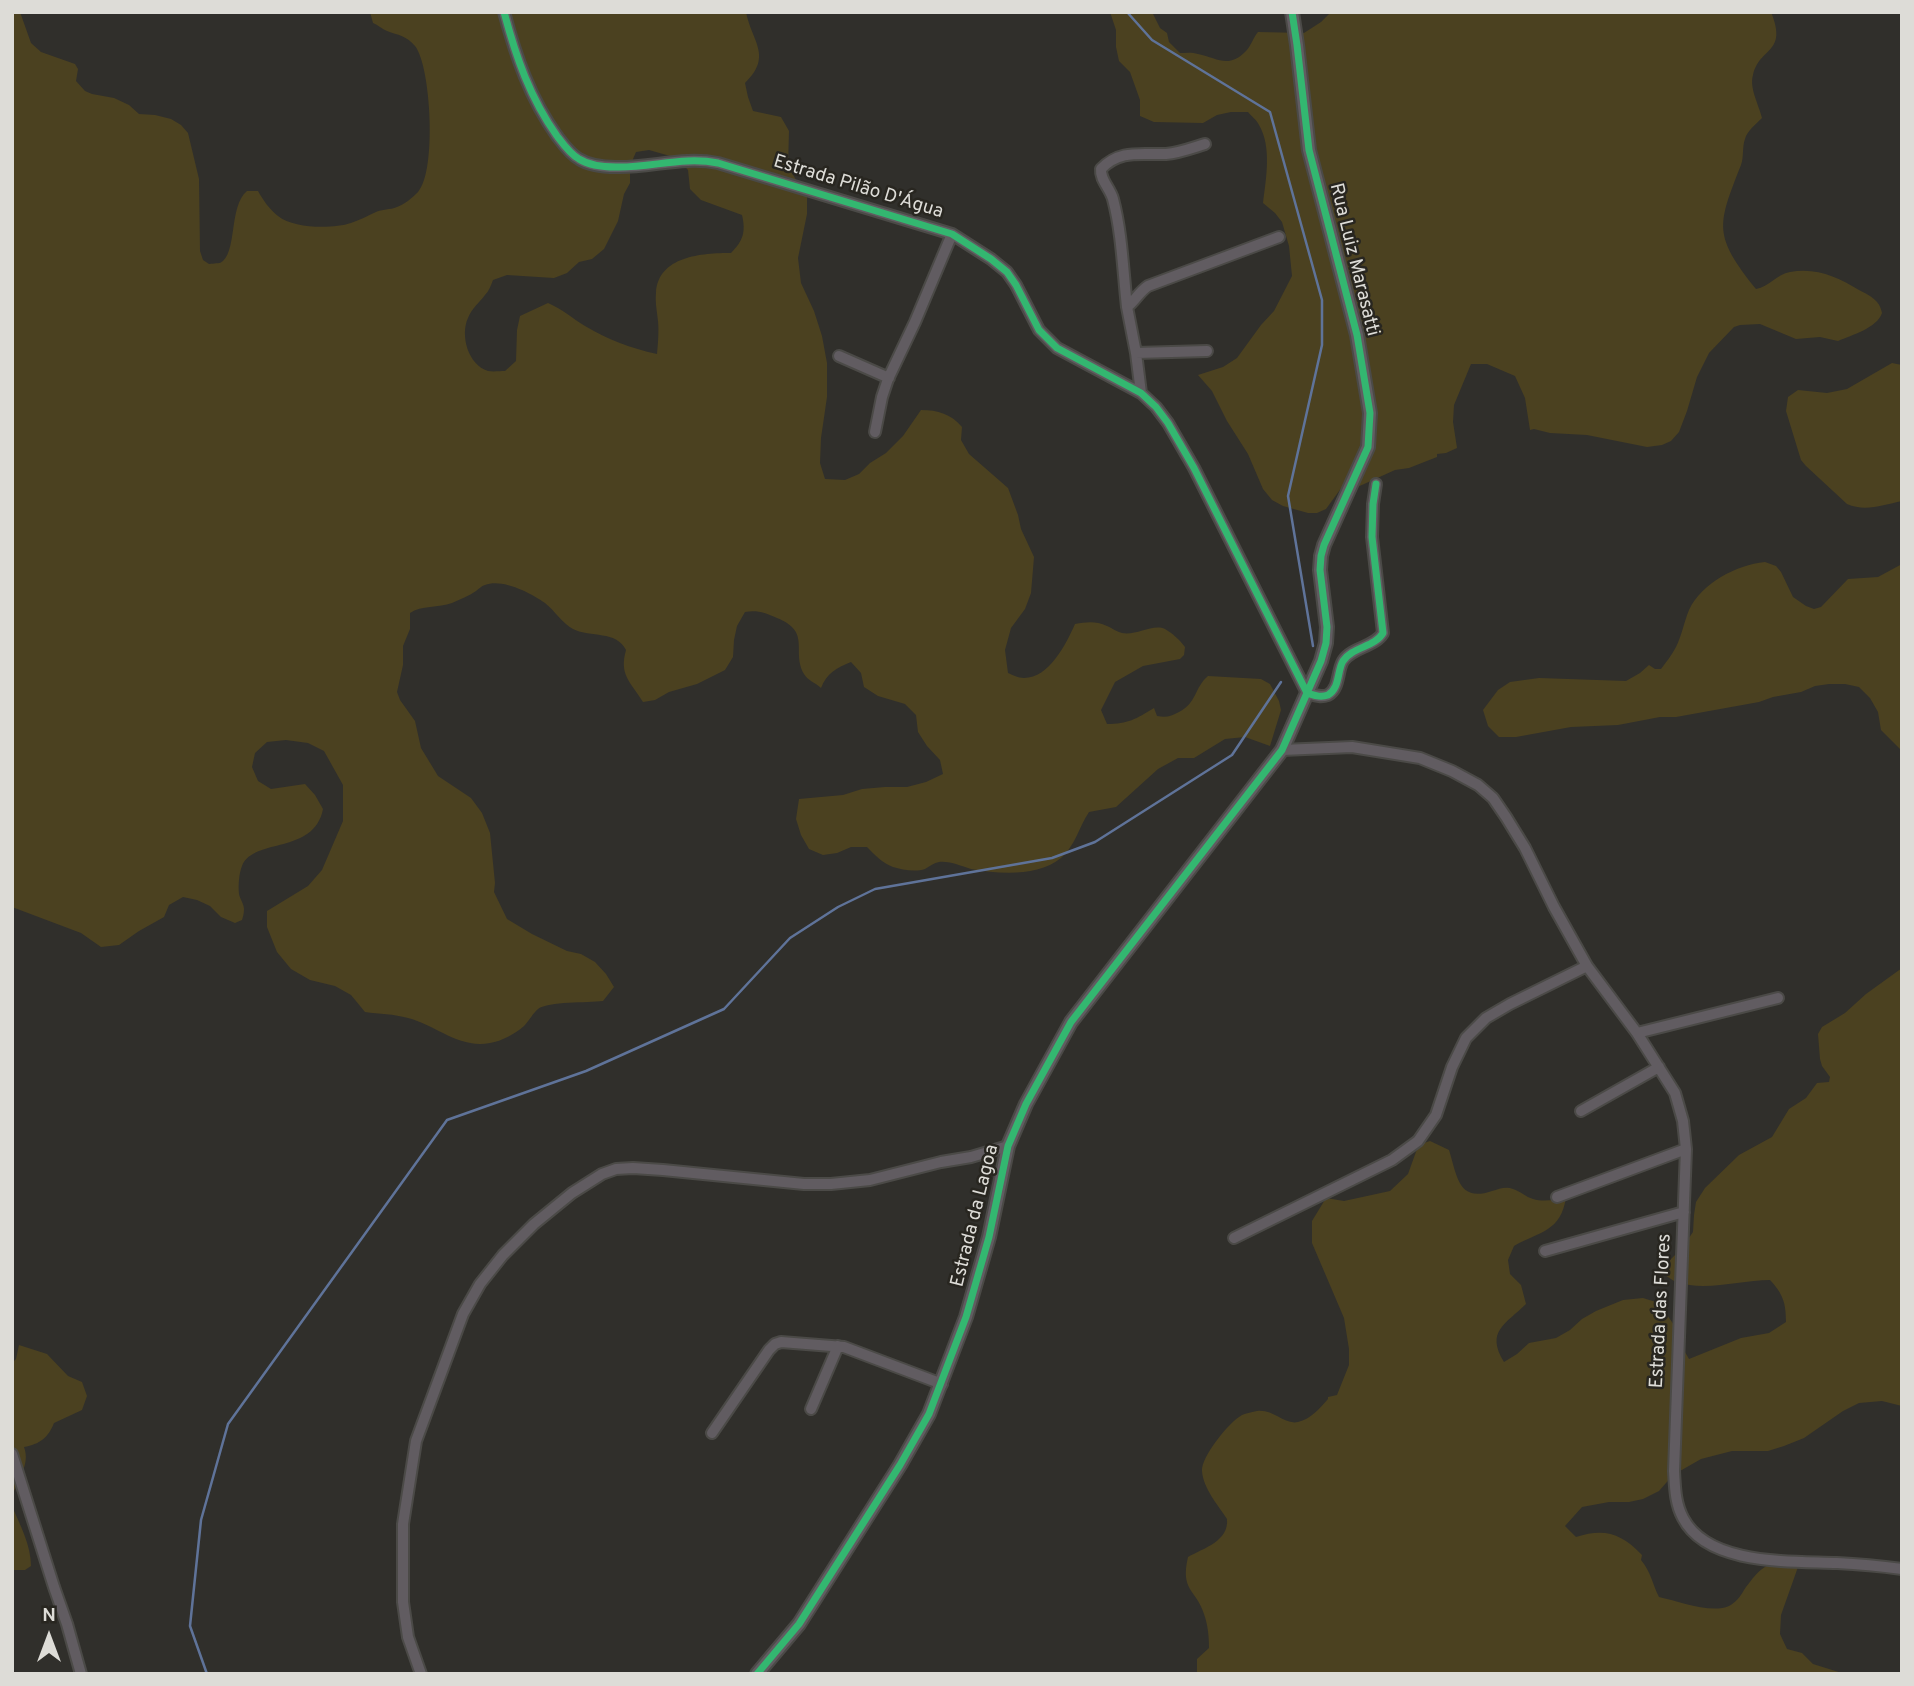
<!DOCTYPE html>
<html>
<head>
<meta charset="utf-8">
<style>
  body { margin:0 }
  #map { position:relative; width:1914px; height:1686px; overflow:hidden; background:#302f2b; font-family:Overpass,sans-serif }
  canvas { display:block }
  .frame { position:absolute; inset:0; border:14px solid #dddcd7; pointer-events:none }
  .north { position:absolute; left:14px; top:1602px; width:70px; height:70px; -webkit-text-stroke:5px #282620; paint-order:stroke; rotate:0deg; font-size:19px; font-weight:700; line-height:28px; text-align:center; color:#dddcd7 }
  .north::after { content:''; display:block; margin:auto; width:24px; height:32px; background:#dddcd7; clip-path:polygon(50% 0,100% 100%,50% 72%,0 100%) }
</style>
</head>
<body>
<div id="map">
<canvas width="1914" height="1686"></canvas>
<div class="frame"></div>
<div class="north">N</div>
</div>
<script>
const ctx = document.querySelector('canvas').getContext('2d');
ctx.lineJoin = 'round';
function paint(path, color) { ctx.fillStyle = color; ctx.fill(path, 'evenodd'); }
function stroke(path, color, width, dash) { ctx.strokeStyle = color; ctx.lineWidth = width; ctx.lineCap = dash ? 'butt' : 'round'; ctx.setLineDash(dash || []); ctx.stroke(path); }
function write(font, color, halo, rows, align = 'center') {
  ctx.font = font + ' Overpass,sans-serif'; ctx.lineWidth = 5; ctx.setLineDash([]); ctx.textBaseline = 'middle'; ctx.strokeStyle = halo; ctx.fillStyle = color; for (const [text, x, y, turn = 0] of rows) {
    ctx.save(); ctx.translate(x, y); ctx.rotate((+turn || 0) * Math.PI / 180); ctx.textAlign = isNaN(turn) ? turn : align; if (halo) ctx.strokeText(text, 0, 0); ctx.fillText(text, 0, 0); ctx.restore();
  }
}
paint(new Path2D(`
  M12,12h8l11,31 10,9 34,12 3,5 -2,12 9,10 7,3 22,4 15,7 10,9 16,1 16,4 10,6 7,8 11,46 1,72 3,9 6,4c1,0 10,-1 11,-1 18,-9 8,-56 27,-72h11c5,9 12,19 20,25 16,13 55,13 73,7 9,-3 16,-7 25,-11 6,-3 14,-2 21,-5 8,-3 15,-9 21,-15 19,-21 13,-126 -3,-146 -8,-10 -17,-11 -28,-15 -5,-2 -9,-6 -14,-8l-3,-11h376c6,30 27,44 -1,71l3,14 5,14 28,6 8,14 -1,36 19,30v17l-9,44 3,25 13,28 8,25 5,27v34l-6,41 -1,25 5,16 20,1 14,-6 11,-11 16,-10 17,-17 18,-26c17,0 30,4 41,17l-1,13 8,14 39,34 10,27 3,14 13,28 -3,36 -6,16 -14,19 -6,22 3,23c5,2 10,5 16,5 25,0 42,-34 51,-54 12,-2 21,-3 32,2 5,2 10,6 15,7 14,3 31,-10 43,-4 7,4 15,11 20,18l-1,8 -4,4 -37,7 -28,16 -14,28 6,14c21,0 29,-5 47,-16l3,8c10,2 14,0 22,-4 18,-9 15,-24 29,-36l53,3 9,5 9,17 2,9 -11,36 -25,-9 -20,2 -31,19h-16l-20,11 -42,38 -27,5c-10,15 -14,34 -28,46 -23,19 -62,16 -90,11 -11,-3 -20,-8 -32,-7 -5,1 -9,4 -14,7 -9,3 -23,1 -32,-2 -11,-4 -18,-12 -26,-20h-16l-14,6 -14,2 -14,-6 -8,-14 -5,-16 3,-20 44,-4 19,-6 23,-2h22l19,-5 17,-8 -3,-14 -13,-14 -9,-14 -2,-17 -11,-11 -27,-8 -14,-9 -3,-14 -10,-11c-15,6 -24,11 -30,26 -5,-5 -14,-8 -17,-14 -13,-23 8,-42 -27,-56 -12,-5 -19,-8 -32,-6l-8,14 -3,14 -1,17 -8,13 -28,14 -28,8 -14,8 -12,2c-13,-21 -24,-27 -17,-52 -10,-20 -35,-12 -53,-21 -11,-6 -18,-18 -28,-26 -14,-10 -43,-25 -60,-18 -4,1 -6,4 -9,6 -7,5 -16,8 -24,12 -13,5 -31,2 -42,10v16l-7,17v19l-6,27 3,8 15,21 6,27 17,28 33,22 11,15 8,20 5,50 -1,9 13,27 25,15 35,17 14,3 14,8 11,12 8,13 -11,14c-16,2 -54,0 -65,8 -5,4 -9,12 -14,17 -9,8 -22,15 -34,17 -31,6 -54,-18 -82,-25 -14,-4 -29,-4 -43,-6l-14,-17 -16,-9 -25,-6 -19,-11 -14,-17 -10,-25v-16l41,-25 14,-16 21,-49v-36l-19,-34 -16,-8 -22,-3 -19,2 -12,11 -3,14 6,14 13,8 34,-5 10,11 8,14c-9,46 -69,28 -81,57 -3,7 -4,20 -3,28 1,5 5,10 5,15 0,4 -1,8 -2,11l-7,3 -14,-6 -11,-11 -13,-6 -14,-3 -14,8 -5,12 -25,14 -20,14 -18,2 -20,-14 -69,-26zM649,150l28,8 11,12 2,19 11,11 41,15c4,17 1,26 -11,38 -29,0 -73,3 -75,40 -1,9 1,18 2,28 1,10 0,23 -1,33 -27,-6 -48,-14 -72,-28 -13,-8 -23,-17 -37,-23l-28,13 -3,14 -1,31 -11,10c-5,0 -12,1 -17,0 -20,-6 -28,-36 -20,-53 4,-10 11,-15 17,-23 4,-4 6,-10 8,-15l14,-5 47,3 13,-5 12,-11 13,-3 12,-10 14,-28 6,-27 6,-11v-17l6,-14z
  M1110,12h42l8,16 7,5 2,9 11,11c5,0 12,-1 18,1 19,4 31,15 48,-3 5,-5 7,-13 12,-19l46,1 17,-11 10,-10h440c17,42 -11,34 -18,63 -4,13 6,30 9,43 -6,6 -15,13 -17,21 -3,8 -1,18 -4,26 -24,61 -28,70 15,124 13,-2 21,-15 34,-17 26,-5 48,5 69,18 6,3 14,7 18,12 3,3 4,7 5,11 -5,15 -30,22 -44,28l-18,-4 -24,2 -36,-15 -20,1 -6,2 -25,26 -12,24 -10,34 -8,21 -8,9 -9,4 -15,2 -60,-12 -37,-2 -16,-4 -4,1 -5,-32 -10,-22 -28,-12h-16l-17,41 -1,17 4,26 -11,5 -9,1v3l-28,11 -14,2 -42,19 -11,-2 -16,22 -9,4h-9l-25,-7 -11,-6 -9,-11 -15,-35 -21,-33 -15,-30 -14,-16 25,-8 14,-9 24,-33 13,-14 18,-35 -3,-30 -7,-24 -7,-9 -12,-10c3,-24 9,-56 -4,-78 -2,-5 -8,-9 -11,-13h-17l-14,3 -14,8 -49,-1 -14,-6v-16l-10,-28 -11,-11 -3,-14v-17z
  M1892,363l10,2v136c-19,4 -37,11 -55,3l-41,-38 -5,-6 -15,-49 2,-14 10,-7 29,3 20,-4z
  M1765,562l11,4 5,6 12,25 13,9 8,3 7,-2 27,-28 30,-2 24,-13v187l-21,-21 -3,-18 -8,-14 -11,-11 -14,-3h-16l-14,2 -14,6 -28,5 -14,5 -83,15h-16l-42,8 -47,2 -55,10h-17l-11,-11 -5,-16 15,-20 12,-8 29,-4 87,3 14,-8 9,-8 6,4h6c5,-7 11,-14 15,-22 6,-12 8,-25 13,-37 13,-27 47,-45 76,-48z
  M1902,968v438l-20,-5 -23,2 -16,8 -39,27 -20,8 -16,5h-36l-31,8 -28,16 -14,16 -16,8 -14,3h-20l-27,5 -17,19 11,11c28,-9 45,-4 66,18l-1,5c10,12 11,23 18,37 19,4 52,17 70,9 6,-3 12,-10 15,-16 17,-23 24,-32 54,-23l-17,48 -1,19 7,15 15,4 11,11 32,10h-648v-15l12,-11c0,-11 -1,-23 -5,-34 -8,-25 -24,-23 -16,-57 16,-9 41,-16 39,-38 -9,-14 -24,-31 -25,-48 -1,-14 27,-49 40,-56 4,-2 11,-3 15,-4 17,-2 27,14 41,11 13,-3 22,-14 30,-23v-2l9,-2 12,-30v-16l-5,-31 -32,-75v-22l14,-23 18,3 46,-10 18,-17 9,-25 7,-6 6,-2 19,9c8,25 9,53 43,41 7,-2 14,-5 21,-2 7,2 13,8 20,10 10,3 23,1 33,-2 -5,35 -26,34 -52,49l-6,14 2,14 11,11 5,19c-20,20 -41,27 -22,58l13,-8 12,-11 27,-5 14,-8 12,-11 14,-8 27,-11 20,-2 16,5 19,28 3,14 8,14 52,-21 28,-5 17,-11c0,-19 -3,-28 -16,-42 -30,0 -64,12 -94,2 -4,-2 -9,-6 -14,-9l9,-14 11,-11 11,-16 1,-17 2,-13 9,-14 34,-33 33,-18 17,-28 17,-11 11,-15 12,-1 1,-5 -8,-11 -2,-7 -2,-25 4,-7 23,-14 21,-19z
  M19,1345l28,9 21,22 14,6 5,14 -5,14 -28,13c-6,15 -14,21 -30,24 7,19 -8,33 -12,51v-135l4,-4z
  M12,1506c8,19 19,39 19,60l-6,4h-13z`), '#4b4120');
stroke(new Path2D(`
  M1127,12l25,28 118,72 52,188v45l-34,151 25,150
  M207,1674l-17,-48 11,-106 27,-96 219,-304 139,-49 138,-62 66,-71 48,-31 37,-18 177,-31 43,-16 137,-87 49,-73`), '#5f7399', 2.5);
const minor = new Path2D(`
  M504,12c12,45 26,86 53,124 6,8 13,18 22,23 11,7 25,8 37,8 35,1 67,-11 102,-4l234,71 39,25 16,13 9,13 23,45 18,18 84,45 15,14 12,16 26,45 113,225c7,2 13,5 21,2 12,-7 9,-24 15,-34 9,-14 32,-14 40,-28l-11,-96 1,-33 3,-20
  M1127,307c-4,-36 -5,-74 -14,-108 -3,-11 -13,-19 -12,-30 19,-20 40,-14 65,-15 13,-1 26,-6 39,-10
  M1136,353l71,-2
  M839,356l50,22
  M1141,393l-5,-40 -9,-46c8,-6 12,-15 21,-21l131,-49
  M875,432l7,-35 6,-18 27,-57 37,-88
  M1282,750l70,-3 68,11 32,13 26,14 15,13 13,19 19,31 29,59 33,59 50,67 38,60 8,28 3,28 -12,322c1,16 1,32 9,47 25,48 109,43 154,45 22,1 43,3 65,6
  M1637,1033l141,-35
  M1581,1111l78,-44
  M1557,1197l129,-48
  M1234,1238l158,-78 26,-19 18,-26 16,-48 14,-29 20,-20 24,-14 77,-38
  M1545,1251l139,-39
  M811,1409l27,-63
  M712,1433l57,-83 6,-6 6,-2 63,5 98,37
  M12,1454l42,133 13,37 14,50
  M421,1674l-13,-37 -5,-35v-78l13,-83 47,-127 17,-30 23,-29 31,-31 38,-31 30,-19 14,-5 17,-1 30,2 141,14h27l39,-4 71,-18 30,-5 37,-11`);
const tertiary = new Path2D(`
  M757,1674l42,-50 101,-159 29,-51 37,-97 23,-80 19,-91 18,-42 45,-82 211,-272 39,-89 5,-18 1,-16 -7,-57 1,-14 3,-11 44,-98 2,-34 -13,-78 -48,-185 -12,-105 -5,-33`);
stroke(minor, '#4b4a47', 14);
stroke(tertiary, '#4b4a47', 16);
stroke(minor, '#615c61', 10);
stroke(tertiary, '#615c61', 12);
stroke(new Path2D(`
  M504,12c12,45 26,86 53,124 6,8 13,18 22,23 11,7 25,8 37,8 35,1 67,-11 102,-4l234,71 39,25 16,13 9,13 23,45 18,18 84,45 15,14 12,16 26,45 113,225c7,2 13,5 21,2 12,-7 9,-24 15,-34 9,-14 32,-14 40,-28l-11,-96 1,-33 3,-20
  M757,1674l42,-50 101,-159 29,-51 37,-97 23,-80 19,-91 18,-42 45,-82 211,-272 39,-89 5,-18 1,-16 -7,-57 1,-14 3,-11 44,-98 2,-34 -13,-78 -48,-185 -12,-105 -5,-33`), '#33b770', 7);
write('19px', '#dddcd7', '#282620', [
  ["Estrada Pilão D'Água",858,188,17],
  ["Rua Luiz Marasatti",1353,260,76],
  ["Estrada da Lagoa",976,1216,-76],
  ["Estrada das Flores",1662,1311,-87]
]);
</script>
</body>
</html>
